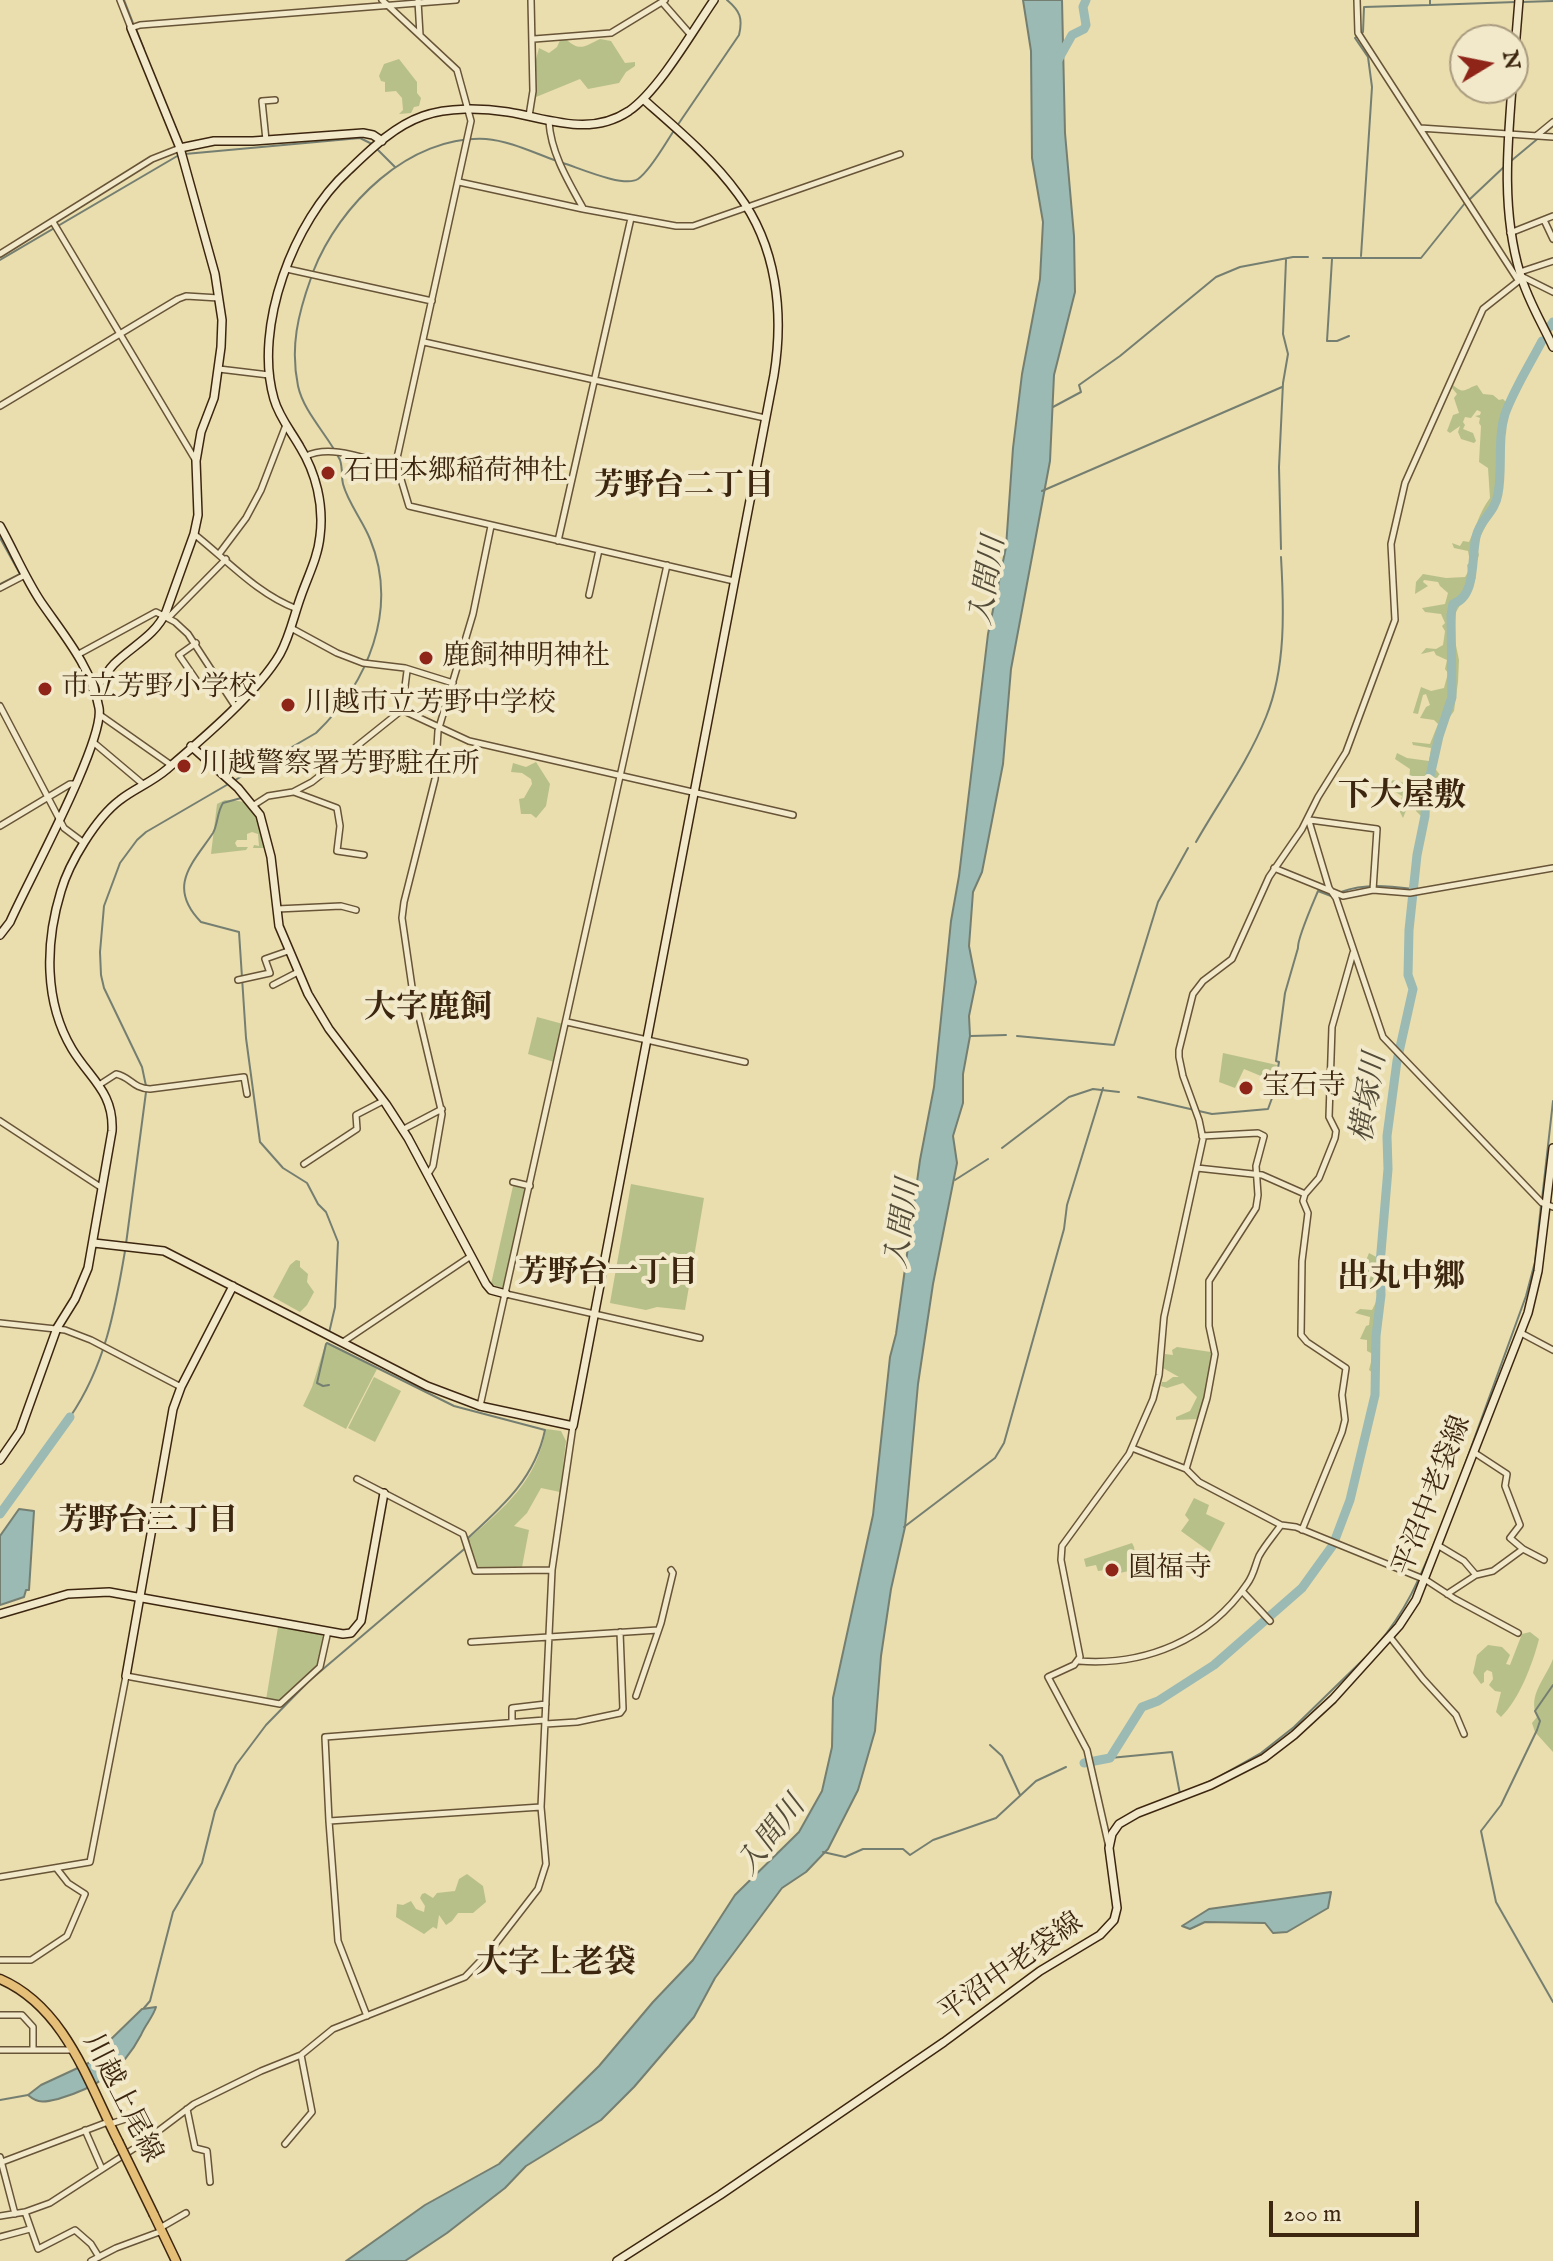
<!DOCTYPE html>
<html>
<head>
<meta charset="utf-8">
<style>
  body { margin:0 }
  #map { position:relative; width:1553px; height:2261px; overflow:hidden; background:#eaddae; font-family:"IM FELL English",serif }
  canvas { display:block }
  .north { position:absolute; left:1449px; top:24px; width:80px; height:80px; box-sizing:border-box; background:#f1e9ca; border:2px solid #a99b7f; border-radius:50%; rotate:80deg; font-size:22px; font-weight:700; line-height:32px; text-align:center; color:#3d260f }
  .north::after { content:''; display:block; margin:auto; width:28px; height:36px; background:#8f2418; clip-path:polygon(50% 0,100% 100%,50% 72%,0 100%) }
  .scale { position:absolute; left:1269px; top:2201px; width:150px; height:36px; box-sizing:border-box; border:4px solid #3d260f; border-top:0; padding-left:10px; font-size:24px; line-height:28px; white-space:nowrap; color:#3d260f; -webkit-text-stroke:6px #f1e9ca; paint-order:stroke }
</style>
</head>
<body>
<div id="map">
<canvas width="1553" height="2261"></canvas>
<div class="north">N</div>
<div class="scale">200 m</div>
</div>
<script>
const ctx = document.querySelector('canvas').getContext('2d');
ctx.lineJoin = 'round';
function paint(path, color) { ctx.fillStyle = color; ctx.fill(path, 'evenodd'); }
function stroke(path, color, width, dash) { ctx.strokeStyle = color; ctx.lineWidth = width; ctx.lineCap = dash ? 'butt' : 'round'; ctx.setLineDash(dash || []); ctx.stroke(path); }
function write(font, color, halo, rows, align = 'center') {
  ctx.font = font + ' "IM FELL English","Noto Serif JP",serif'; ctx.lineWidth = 8; ctx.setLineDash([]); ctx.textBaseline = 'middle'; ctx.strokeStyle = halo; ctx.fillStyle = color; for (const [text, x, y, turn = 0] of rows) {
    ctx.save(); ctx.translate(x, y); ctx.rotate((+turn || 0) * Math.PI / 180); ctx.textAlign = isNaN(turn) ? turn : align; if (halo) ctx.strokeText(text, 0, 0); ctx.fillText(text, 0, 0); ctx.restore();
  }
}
paint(new Path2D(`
  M600,39l11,2 14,22 10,-1v4l-9,6 -7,11 -31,6 -8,-10 -44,18 -1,-34 4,-15 10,5 8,-6 3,-7h7c13,12 18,6 33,-1z
  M399,59l18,23v11l4,5 -2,8 -5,1 -3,6 -12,1 4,-4 -1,-12 -6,-7 -11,1v-10l-4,-1 -2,-5 5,-12z
  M1453,385c11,10 12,4 24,0l6,9 10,1 6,5 4,-1 7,7 -3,3c2,17 -9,43 -3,57l-3,6 1,10 -4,6 4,6 -26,51 3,10 -6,18 3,5 -20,34 -2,24 5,24 -1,22 -4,29 -7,10 -11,28 -2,18 6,8 -10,8 -2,15 -5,3 -2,15 -5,-5 -2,-9 -5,1 -6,15 -4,-8 3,-14 -10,-6 -12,6 -2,-9 2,-5c12,-2 14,-3 26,2l3,-2 1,-13 -15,-10 2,-6 10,5 22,3 2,-13 -18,-3 -1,-3 18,2 8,-20 -4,-4 -14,-2 6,-11 4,-2 -4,-11 -3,1 -5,19 -5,-1 8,-26 10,4 13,-3 4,-15 -3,-4 2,-9 -11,-5 -2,-4 -13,3 5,-6 10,1 7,-4 2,-14 -3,-5 3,-3 -4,-9 -16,-2 -3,-4 23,-4 3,-11 -8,-7 -2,-4 -14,-2 -1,2 5,4 -13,8 1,-12 7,-8 23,4 19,-1 3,-5 -1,-7 3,-3 -2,-11 -14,-3 -2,-5 8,3 3,-5 6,1c8,-17 10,-29 21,-44l-2,-30 -9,-6 2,-36 -2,-3 1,-5 -5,-2 5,-1 1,-3 -4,-2 -6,8 -6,-1 -2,5 2,3 -2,4 10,4 3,8 -2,2 -13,-4 -3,-7 2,-6 -10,7 -3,-2 6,-16 6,-2 -5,-15 3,-4 -5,-6z
  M536,762l14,22 -4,22 -10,12 -5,-4h-10l-2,-15 5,-1 8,-14 -1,-5 -9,-6 -11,-1 2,-9 13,4z
  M225,800c8,1 19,0 25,5 10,9 14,30 17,43h-14l1,-3 5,1 -1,-12 -6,-2 -5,2v6h-10l-2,3 2,4h11l-2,3 -35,4 6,-50z
  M537,1017l26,7 -9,38 -26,-8z
  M1223,1053l54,12 -4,16 -29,-12 -9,19 -16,-6z
  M631,1184l73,14 -19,112 -28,-3 -11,3 -36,-7z
  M513,1186l14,3 -24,100 -12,-5z
  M1369,1253l13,7 -2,37 -6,34 4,18 -1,20 -3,5 -5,-4 4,-16 -6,-3v-11l-7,-1 6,-13 3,-1 1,-8 -15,-4 5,-4 12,1 5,-10 -1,-15 -12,-1 -5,-14 -7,-4 3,-3h10z
  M296,1260l4,1v6l8,7 -1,8 7,10 -7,13 -7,7 -27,-15 17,-32z
  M326,1342l51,27 -31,60 -43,-23 9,-19z
  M1177,1347l34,5 2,25 -15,42 -22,1v-3l14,-6 7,-14 -14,-14 -16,5 -6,-2 1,-4h4l7,-5h6l-16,-9 2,-14 8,1 -1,-5z
  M374,1377l27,14 -26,51 -27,-14z
  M546,1429l15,2 5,10 -6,51 -19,-4 -14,25 -13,13 15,4 -7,37h-47l-8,-27c39,-34 69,-58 79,-111z
  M1194,1498l15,7 -3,9 19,9 -15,29 -29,-21 8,-11 -4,-5z
  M1132,1543l2,4 4,28 -8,1 -1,-5 -14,3 -1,-5 -16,2 -2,-6 -10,2 -2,-8z
  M278,1627l43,7 3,4 -5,28 -39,36 -14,-2z
  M1530,1632l9,7c-6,24 -20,61 -38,78l-5,-5 5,-20 -6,-1 -6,-6 4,-6 -1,-7 -5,-2 -3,3v9l-3,2 -8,-11 4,-18 11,-10 14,2 8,8 -4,9 4,1 12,-31z
  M1553,1659v93l-18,-20 -3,-9 5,-6c-10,-22 9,-39 16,-58z
  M467,1874l16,12 3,16 -13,11h-15l-6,8 -6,4 -7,-10 -2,14 -4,-2 -9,7 -28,-17 1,-13 6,1 8,-4 5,8 8,3 1,-6 -5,-8 2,-4 3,-1 8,5 4,-5 18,-2 4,-12z`), '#b8c089');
const water = new Path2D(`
  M1023,0h39l3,133 9,103 1,56 -21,83 -4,86 -39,208 -8,95 -21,108 -9,20 -4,54 7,36 -7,34 1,20 -7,38v29l-10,33 4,27 -24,121 -15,100 -13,143 -14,62 -10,67 -6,75 -17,59 -30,59 -22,23 -24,16 -67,90 -21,39 -60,70 -33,33 -75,46 -21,22 -58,45 -42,28h-59l79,-56 74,-41 100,-98 54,-64 40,-42 42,-65 64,-63 23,-41 10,-44 1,-49 40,-183 17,-158 6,-23 24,-174 14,-73 17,-166 8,-45 29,-242 18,-87 7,-99 9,-74 18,-95 3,-57 -11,-64 -1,-107z
  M19,1509l15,2 -5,79h-3l-2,7 -24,8v-69z
  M1331,1892l-3,16 -41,24 -14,1 -8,-10 -60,-1 -15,7 -8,-3 27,-17z
  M156,2007c-3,10 -11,18 -15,28 -19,36 -45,53 -83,64 -12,3 -20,5 -30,-4l13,-10 54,-25 11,-16 36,-35z`);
paint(water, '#9abab3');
stroke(water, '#757f71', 2);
stroke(new Path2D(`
  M124,0l9,23
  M1430,0v5l86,-3
  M1522,2l31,-1
  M136,29l8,20
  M677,126l62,-91c4,-17 1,-24 -12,-35
  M377,149l18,18
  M185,154l175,-16 12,6
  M1511,161l42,-35
  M563,163c16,5 61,25 75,16 12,-8 27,-35 35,-47
  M1470,199l36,-34
  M1361,256l11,-169 -4,-30 -13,-19 8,-6 1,-25 66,-2
  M1323,258h98l44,-55
  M1332,259l-5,82h10l12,-5
  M0,260l179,-105
  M313,272c26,-67 96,-137 173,-133 24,2 48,14 71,22
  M1053,407l28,-15 -2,-7 41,-29 96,-79 24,-10 53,-10h15
  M1042,491l240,-104
  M0,538l20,36 -20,10
  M1281,549l-2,-82 4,-84 5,-29 -5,-20 3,-74
  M241,798l-18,5c-6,9 -5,21 -10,30 -20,30 -47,53 -12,89l38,10 7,106 14,104 23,26 24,15 11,21 8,8 12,30 -3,65 -6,26
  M1196,842c24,-42 52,-80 70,-125 20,-49 18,-108 15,-160
  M1341,892c24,-9 48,-6 73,-3
  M971,1036l35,-1
  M1017,1036l97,9 44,-143 30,-54
  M146,1086l-4,-19 -38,-79 -3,-13 -1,-23 4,-46 16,-43 17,-23 9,-8 170,-99c52,-50 83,-124 54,-194 -7,-18 -22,-36 -27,-55 -2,-8 0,-15 -3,-24 -12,-25 -36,-47 -42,-74 -8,-39 0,-72 13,-108
  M1138,1097l74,17 56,-5 11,-30h-3l3,-17 -3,-1 9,-68 13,-45c-1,-9 15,-45 20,-57l13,5
  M1002,1148l67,-51 24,-8 26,3
  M955,1180l33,-21
  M1542,1199l11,-98
  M126,1244l20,-152
  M326,1344l-9,39 6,3 6,-1
  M70,1417c35,-51 45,-107 55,-166
  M1460,1478l66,-182 9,-34 6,-57
  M904,1527l91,-69 9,-15 60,-214 3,-24 36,-117
  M1377,1645c29,-34 42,-65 59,-106
  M1553,1685l-18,26 5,10 -3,9 -36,75 -20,26 15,71 57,100
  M990,1745l12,11 18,39
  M1110,1758l62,-6 8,42
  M1222,1775l39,-22 33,-26 74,-72
  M1204,1784l13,-6
  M823,1852l22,5 18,-8h40l7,6 23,-15 63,-22 40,-37 30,-14
  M144,2008l6,-7 23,-89 29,-49 13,-52 21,-46 30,-40 43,-44 160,-136 -1,-7c35,-32 67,-60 77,-108l-91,-24 -127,-63
  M0,2100l28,-5`), '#757f71', 2);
stroke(new Path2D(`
  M1058,60l14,-25 12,-6 2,-4 -3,-18 3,-7
  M1548,329l5,-7
  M0,1514l70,-97
  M1084,1763l26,-5 32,-51 16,-6 56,-36 88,-77 31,-43 17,-45 25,-105 1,-59 5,-41 -1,-31 8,-95 -1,-33 10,-75 16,-72 -5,-14 1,-45 8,-75 8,-39 1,-22 13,-58 13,-39 -1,-82 2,-11c24,-8 18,-46 23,-67 3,-17 19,-24 22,-43 5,-26 -1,-54 7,-80 9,-25 25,-50 37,-73`), '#9abab3', 9);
const street = new Path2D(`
  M120,0l11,28 9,-3 316,-25
  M382,0l75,70 14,51 -74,337v8l12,40 325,75
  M1357,0l1,33 160,247
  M418,1l2,34
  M662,2l28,32
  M534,39l77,-6 54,-33
  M529,116l4,-25 -2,-91
  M549,122c2,31 19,59 34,86
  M1420,128l133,9
  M1536,136l17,-14
  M266,140l-4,-39 13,-1
  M459,182l124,27 93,17h17l207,-72
  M1544,220l9,19
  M53,222l143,239
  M1510,233l43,-17
  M0,254l152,-95 28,-11
  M287,269l145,32
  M1520,272l33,-11
  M1521,276l32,16
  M424,342l341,76
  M219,369l50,6
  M0,406l178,-107 8,-3 33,2
  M306,456c25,-12 59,3 85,9l6,-2
  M194,534c33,26 63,60 103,75
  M558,541l73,-323
  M219,554l27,-36 15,-28 25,-65
  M0,588l25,-13
  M589,595l10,-45
  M168,618l58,-59
  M291,628l46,25 26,10 42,5 48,15
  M196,643l-17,12 22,32 14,-10
  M77,655l79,-43 19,10 13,12 47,72
  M0,706l64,122 20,15
  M402,710l67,31 324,74
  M100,715l71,50
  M93,742l51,43
  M294,792l43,16 3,18 -3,25 27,4
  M254,805l14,-9 25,-4 19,-10 90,-72 5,-39
  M1308,818l21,70 7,10 47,139 159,166 11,4
  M1310,820l67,9 -4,61
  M0,826l70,-42h5
  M1274,868l69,28 30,-6 37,3 143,-25
  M277,909l64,-3 15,4
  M238,980l32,-7 -5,-14 23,-8
  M273,985l25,-13
  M567,1022l178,40
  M99,1085l17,-11c15,3 16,14 34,15l94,-12 3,17
  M0,1121l102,67
  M402,1130l40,-21
  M1202,1136l56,-3 6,3 -8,30 2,29 -2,13 -47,73v45l6,28 -8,44 -21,71 13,13 82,43 15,2 130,53 29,19 63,34
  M304,1164l53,-35 -1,-14 27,-14
  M1197,1168l65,7 43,19
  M428,1174l5,-8 9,-52 -30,-127 -10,-69 2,-16 31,-123 3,-48 35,-117 18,-88
  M513,1182l17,4
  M506,1294l194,44
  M0,1323l65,7 26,10 90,47
  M1521,1333l32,17
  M343,1342l128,-86
  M480,1406l187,-841
  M1132,1448l54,21
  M1475,1453l32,21 -2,12 15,39 -10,13 13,11 21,11
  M357,1479l106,55 12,37 77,-1
  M1302,1530l40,-98 3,-12 -3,-25 4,-27 -39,-26 -6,-7 1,-74 6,-48 -5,-12 2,-7 14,-16 16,-40 1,-7 -7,-14 3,-90 21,-74
  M1439,1546l25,15 12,14
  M1242,1591l28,30
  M1447,1594l29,-19 17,-4 30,-22
  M1390,1637l33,42 33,36 8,19
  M471,1642l187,-12
  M1079,1661c66,5 130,-21 168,-77 7,-9 8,-19 12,-28 6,-11 15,-21 22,-31
  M636,1696l25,-73 12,-50 -2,-3
  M512,1722v-14l34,-4
  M545,1724l32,-2 43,-9 3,-4 -3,-77
  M329,1821l-4,-84 220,-17
  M1109,1847l-22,-97 -39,-73 26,-12 6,-8 -19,-97 1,-14 67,-92 24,-55 6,-24 5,-58 39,-178 -4,-19 -16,-44 -4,-19v-7l14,-56 10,-13 29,-22 37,-82 33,-48 16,-32 28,-45 49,-132 -4,-76 14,-61 78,-174 38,-30
  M0,1877l90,-15 36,-186 154,28 40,-37 8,-36
  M0,1960h31l36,-24 18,-42 -17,-11 -11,-14
  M0,2015h22l11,12v23
  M367,2016l-29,-75 -9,-120 212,-14
  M0,2050h73
  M187,2109l8,39 12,3 3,31
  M110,2124l25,-8 5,27
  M85,2130l17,39
  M285,2144l27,-32 -11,-57
  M0,2157l15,57
  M2,2162l106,-40
  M25,2212l13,37 37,-19 16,14 8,13
  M0,2216l25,-4 25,-9 91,-59 53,-40 67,-33 40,-16 32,-26 132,-52 25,-26 48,-62 8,-25 -5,-57 11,-237 21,-144
  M160,2228l26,-15
  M0,2237l30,-8
  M91,2261l25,-13 46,-17`);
const secondary = new Path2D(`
  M1513,74l6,-74
  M1512,88c-5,62 -10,125 8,185 7,26 22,50 33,74
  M180,148l34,-7h39l110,-8 10,2 9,6
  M0,526c14,25 25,52 41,76 22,32 51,66 58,106 6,33 -72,175 -89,214l-10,13
  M92,688c13,-7 13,-15 22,-24 18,-18 41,-28 52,-52l28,-78 4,-19 -2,-54 5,-29 13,-34 7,-51 1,-27 -7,-46 -35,-126 -49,-120
  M191,746l47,42 22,27 11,42 8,69 29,68 21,35 57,75 22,34 78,146 5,6 15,4
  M94,1243l70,8 263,135 53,20 93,20 201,-1051c10,-62 3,-129 -36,-181 -26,-36 -62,-66 -95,-95
  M0,1460l20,-29 37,-103 18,-29 13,-31 24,-137c2,-39 -22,-52 -40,-82 -28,-47 -27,-106 -11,-158 8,-28 35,-73 59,-91 14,-11 32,-18 46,-30 34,-29 92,-78 114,-116 10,-18 14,-39 21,-58 7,-20 17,-39 19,-60 4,-31 -4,-63 -20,-89 -9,-16 -21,-30 -26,-48 -21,-72 20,-179 74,-228 22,-21 46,-45 75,-55 25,-9 59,-8 85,-4 42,7 82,25 121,-1 30,-21 63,-79 85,-111
  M0,1614l68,-20 41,-2 234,42 8,-1 10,-12 23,-128
  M126,1676l47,-267 8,-22 52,-101
  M617,2261l103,-66 224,-153 96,-71 60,-36 14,-15 3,-12 -8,-60 3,-14 7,-10 19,-11 73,-28 53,-27 30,-23 39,-36 66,-73 17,-26 112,-287 10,-42 15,-123`);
const primary = new Path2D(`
  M0,1979c65,28 88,103 118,162
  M154,2215l22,46`);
stroke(street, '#685437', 8);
stroke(secondary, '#3d260f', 10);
stroke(primary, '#3d260f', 11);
stroke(street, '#f1e9ca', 5);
stroke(secondary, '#f1e9ca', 7);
stroke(primary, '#e5be77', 8);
const primaryBridge = new Path2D(`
  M118,2141l36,74`);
stroke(primaryBridge, '#3d260f', 11, []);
stroke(primaryBridge, '#e5be77', 8);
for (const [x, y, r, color] of [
  [328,473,8,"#8f2418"],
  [426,658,8,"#8f2418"],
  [45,689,8,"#8f2418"],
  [288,705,8,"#8f2418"],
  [184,766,8,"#8f2418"],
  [1246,1088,8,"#8f2418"],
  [1112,1570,8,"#8f2418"]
]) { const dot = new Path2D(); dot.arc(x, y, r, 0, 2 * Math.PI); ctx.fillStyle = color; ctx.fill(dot); stroke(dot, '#f1e9ca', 3); }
write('28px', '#3d260f', '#f1e9ca', [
  ["石田本郷稲荷神社",344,473],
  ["鹿飼神明神社",442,658],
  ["市立芳野小学校",61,689],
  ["川越市立芳野中学校",304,705],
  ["川越警察署芳野駐在所",200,766],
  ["宝石寺",1262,1088],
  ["圓福寺",1128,1570]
], 'left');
write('28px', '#3d260f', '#f1e9ca', [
  ["平沼中老袋線",1434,1496,-69],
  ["平沼中老袋線",1012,1969,-35],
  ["川越上尾線",121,2099,63]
]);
write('bold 30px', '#3d260f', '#f1e9ca', [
  ["芳野台二丁目",684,488],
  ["芳野台一丁目",608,1275],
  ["芳野台三丁目",148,1523]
]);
write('italic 30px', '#544b38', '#f1e9ca', [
  ["入間川",990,581,-81],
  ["横塚川",1371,1098,-81],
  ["入間川",905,1224,-82],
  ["入間川",773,1837,-52]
]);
write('bold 32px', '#3d260f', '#f1e9ca', [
  ["下大屋敷",1402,798],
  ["大字鹿飼",428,1010],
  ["出丸中郷",1401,1279],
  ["大字上老袋",556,1965]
]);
</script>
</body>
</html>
